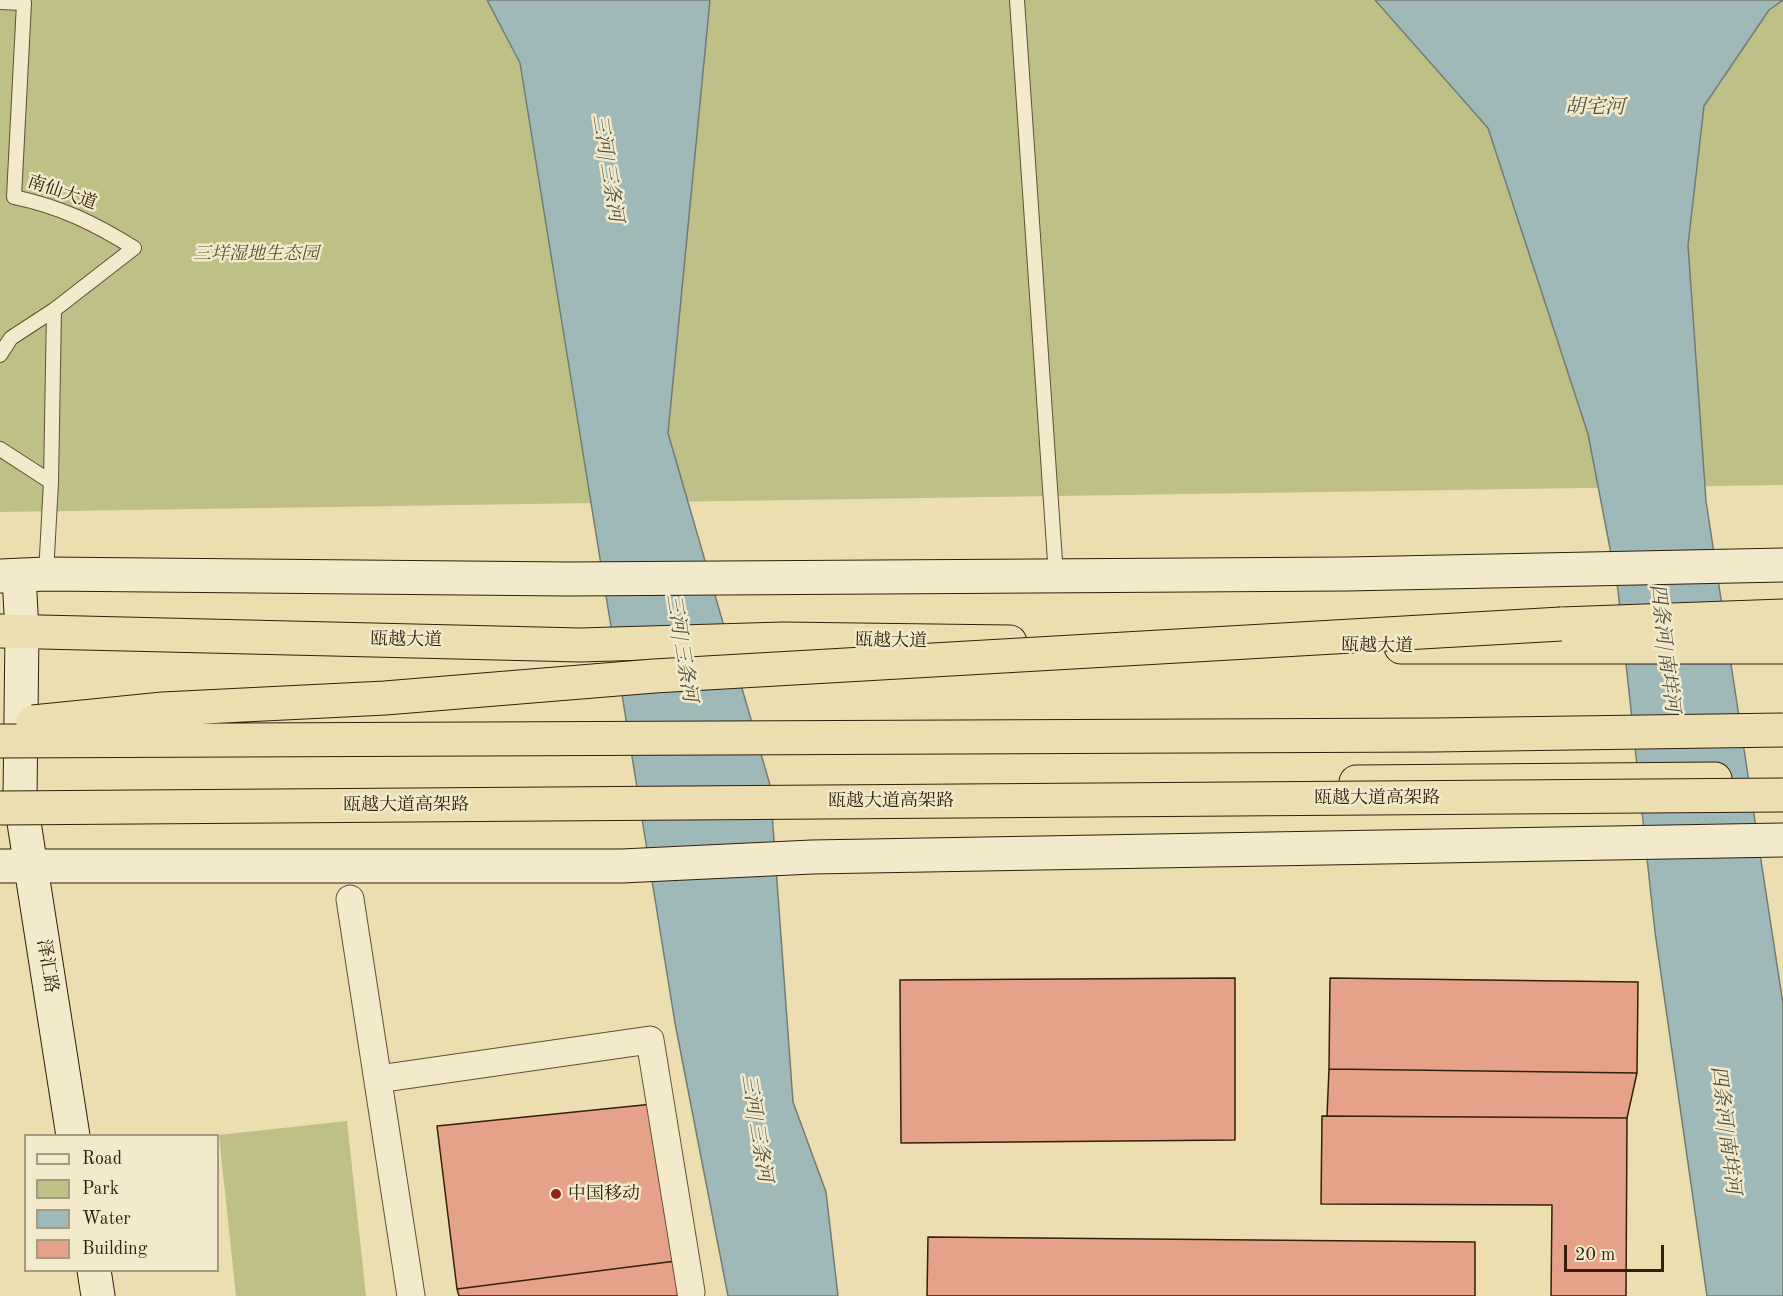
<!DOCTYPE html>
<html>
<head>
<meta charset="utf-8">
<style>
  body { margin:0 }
  #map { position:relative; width:1783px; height:1296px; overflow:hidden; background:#eddeb1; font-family:"Old Standard TT",serif }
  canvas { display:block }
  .legend { position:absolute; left:24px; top:1134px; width:195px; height:138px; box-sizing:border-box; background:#f3eacc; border:2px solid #a59a7f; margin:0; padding:8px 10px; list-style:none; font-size:18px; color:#31210b }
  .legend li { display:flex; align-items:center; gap:12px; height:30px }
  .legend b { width:30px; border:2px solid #a59a7f }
  .scale { position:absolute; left:1564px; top:1245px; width:100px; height:27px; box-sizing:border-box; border:3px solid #31210b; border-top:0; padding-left:8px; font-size:18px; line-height:21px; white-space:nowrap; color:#31210b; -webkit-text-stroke:4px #f3eacc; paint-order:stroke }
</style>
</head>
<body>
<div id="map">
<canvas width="1783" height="1296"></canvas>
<ul class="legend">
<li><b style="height:8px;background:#f3eacc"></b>Road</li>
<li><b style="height:16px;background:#bec088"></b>Park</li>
<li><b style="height:16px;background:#9fb9b8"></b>Water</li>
<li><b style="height:16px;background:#e5a289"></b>Building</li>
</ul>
<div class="scale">20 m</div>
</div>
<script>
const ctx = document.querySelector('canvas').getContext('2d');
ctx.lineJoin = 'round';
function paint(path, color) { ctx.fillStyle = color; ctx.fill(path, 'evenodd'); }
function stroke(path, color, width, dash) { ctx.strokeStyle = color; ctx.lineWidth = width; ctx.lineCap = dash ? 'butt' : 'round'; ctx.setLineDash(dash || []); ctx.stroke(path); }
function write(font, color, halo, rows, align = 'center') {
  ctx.font = font + ' "Old Standard TT","Noto Serif SC",serif'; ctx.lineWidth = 5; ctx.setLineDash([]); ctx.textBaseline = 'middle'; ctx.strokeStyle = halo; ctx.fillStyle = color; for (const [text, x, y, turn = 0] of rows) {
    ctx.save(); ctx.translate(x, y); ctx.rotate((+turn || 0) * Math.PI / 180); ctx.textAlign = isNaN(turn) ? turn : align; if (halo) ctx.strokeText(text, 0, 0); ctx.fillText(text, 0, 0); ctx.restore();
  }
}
paint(new Path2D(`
  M0,0h1783v485l-1783,27z
  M347,1121l19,175h-130l-17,-161z`), '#bec088');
const water = new Path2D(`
  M487,0h223l-42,433 102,352 23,317 33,90 12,104h-110l-53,-273 -155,-960z
  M1375,0h408l-14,10 -65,96 -16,139 18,256 77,503v292h-76l-52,-364 -37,-342 -30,-156 -100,-306z`);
paint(water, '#9fb9b8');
stroke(water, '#737c73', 1.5);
const building = new Path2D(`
  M1235,978v162l-334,3 -1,-163z
  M1330,978l308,4 -1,91 -308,-4z
  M1329,1069l308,4 -10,45 -300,-2z
  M653,1104l23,157 -219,28 -20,-163z
  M1322,1116l305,2 -1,178h-75l1,-91 -231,-1z
  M928,1237l547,5v54h-548z
  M676,1261l4,35h-221l-2,-7z`);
paint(building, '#e5a289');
stroke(building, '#31210b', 1.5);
const lane = new Path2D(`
  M1017,0l39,576
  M0,2l24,1 -10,194c47,10 80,26 120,51l-80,62 -43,28 -11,17
  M0,449l51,33 -5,92
  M51,482l3,-172`);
const street = new Path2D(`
  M350,899l61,397
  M378,1079l272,-39 41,252`);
const secondary = new Path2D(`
  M0,576l46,-2 521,5 780,-5 436,-9
  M19,576l3,55 -2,166 53,339
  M0,866h622l190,-9 971,-17
  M94,1270l4,26`);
const highway = new Path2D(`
  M1561,624l222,-8
  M0,631l580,14 203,-6 227,3
  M1401,647h382
  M1356,782l359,-3`);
stroke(lane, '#605034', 16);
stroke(street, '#605034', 29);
stroke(secondary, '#31210b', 35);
stroke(highway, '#31210b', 35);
stroke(lane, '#f3eacc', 14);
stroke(street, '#f3eacc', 27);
stroke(secondary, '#f3eacc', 33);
stroke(highway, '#eddeb1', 33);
const highwayBridge = new Path2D(`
  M33,722l130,-13 222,-11 269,-22 907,-52
  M0,741l1434,-6 349,-5
  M0,808l1783,-13`);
stroke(highwayBridge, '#31210b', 35, []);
stroke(highwayBridge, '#eddeb1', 33);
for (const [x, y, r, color] of [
  [556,1194,6,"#8f2418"]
]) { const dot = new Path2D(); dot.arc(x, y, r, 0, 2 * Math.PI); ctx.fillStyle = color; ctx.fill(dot); stroke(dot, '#f3eacc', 2); }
write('18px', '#31210b', '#f3eacc', [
  ["南仙大道",62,193,19],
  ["瓯越大道",406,640,1],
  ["瓯越大道",891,641,1],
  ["瓯越大道",1377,646,1],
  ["瓯越大道高架路",1377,798],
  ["瓯越大道高架路",891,801],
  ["瓯越大道高架路",406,805],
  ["泽汇路",47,966,81]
]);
write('italic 18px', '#5b5130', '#f3eacc', [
  ["三垟湿地生态园",256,254]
]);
write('18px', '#31210b', '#f3eacc', [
  ["中国移动",568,1194]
], 'left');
write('italic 20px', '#524f3f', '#f3eacc', [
  ["胡宅河",1595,108],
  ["三河/三条河",607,168,81],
  ["三河/三条河",681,648,81],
  ["四条河/南垟河",1664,648,83],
  ["三河/三条河",756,1128,81],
  ["四条河/南垟河",1725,1130,83]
]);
</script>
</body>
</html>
